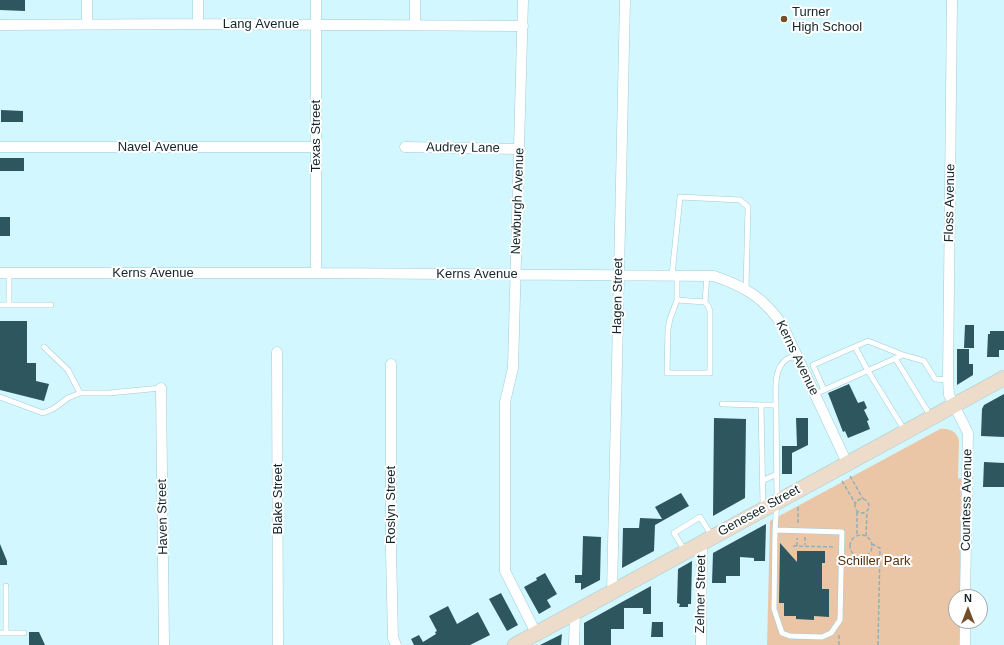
<!DOCTYPE html>
<html>
<head>
<meta charset="utf-8">
<style>
  body { margin:0 }
  #map { position:relative; width:1004px; height:645px; overflow:hidden; background:#d3f7ff; font-family:Arial,sans-serif }
  canvas { display:block }
  .north { position:absolute; left:948px; top:589px; width:40px; height:40px; box-sizing:border-box; background:#fff; border:1px solid #a1a8a9; border-radius:50%; rotate:0deg; font-size:11px; font-weight:700; line-height:16px; text-align:center; color:#142529 }
  .north::after { content:''; display:block; margin:auto; width:14px; height:18px; background:#734e2a; clip-path:polygon(50% 0,100% 100%,50% 72%,0 100%) }
</style>
</head>
<body>
<div id="map">
<canvas width="1004" height="645"></canvas>
<div class="north">N</div>
</div>
<script>
const ctx = document.querySelector('canvas').getContext('2d');
ctx.lineJoin = 'round';
function paint(path, color) { ctx.fillStyle = color; ctx.fill(path, 'evenodd'); }
function stroke(path, color, width, dash) { ctx.strokeStyle = color; ctx.lineWidth = width; ctx.lineCap = dash ? 'butt' : 'round'; ctx.setLineDash(dash || []); ctx.stroke(path); }
function write(font, color, halo, rows, align = 'center') {
  ctx.font = font + ' Arial,sans-serif'; ctx.lineWidth = 4; ctx.setLineDash([]); ctx.textBaseline = 'middle'; ctx.strokeStyle = halo; ctx.fillStyle = color; for (const [text, x, y, turn = 0] of rows) {
    ctx.save(); ctx.translate(x, y); ctx.rotate((+turn || 0) * Math.PI / 180); ctx.textAlign = isNaN(turn) ? turn : align; if (halo) ctx.strokeText(text, 0, 0); ctx.fillText(text, 0, 0); ctx.restore();
  }
}
paint(new Path2D(`
  M940,429c10,-1 17,3 19,12l-1,37 3,1 -1,118h-4v24h4l-1,24h-192l3,-124z`), '#ebc6a6');
paint(new Path2D(`
  M0,0h25v11l-25,-1z
  M1,110l22,1v11h-22z
  M0,158h24v13h-24z
  M0,217h10v19h-10z
  M0,321h27v42h9v18l13,3 -5,17 -44,-11z
  M965,325h9v23h-10z
  M990,331h14v19h-5v7h-12l1,-23h2z
  M957,349h12v15h4v11l-16,10z
  M849,384l9,19 6,-2 3,7 -3,2 5,10 -2,1 3,8 -22,9 -3,-7 -2,1 -15,-39z
  M1004,394v43l-23,-1 1,-27 2,-4z
  M714,418l32,1 -1,79 -32,18z
  M796,418h12v27l-16,8v21h-10v-28h15z
  M984,462l20,1v24h-21z
  M681,493l8,13 -34,19 -1,26 -32,17 1,-40h16l1,-10 22,1 -7,-12z
  M766,524l-1,37h-11v-3l-14,-1v19h-14v7h-14l1,-30z
  M583,536l18,1 -1,43 -19,10v-7h-6v-8h7z
  M780,543l17,19v-11h28v12h-3v26h7v28l-15,-1v4l-18,-1v-3h-12v-13h-5z
  M0,544l7,17v4h-7z
  M692,561l-1,43h-3v3h-9l1,-3 -3,-1 1,-34z
  M545,573l12,21 -10,6 4,7 -12,7 -15,-27 13,-7 -1,-2z
  M651,586v28h-8v-6h-19v21h-13v16h-27v-22z
  M501,593l17,32 -11,6 -18,-32z
  M448,606l9,18 21,-12 12,23 -20,10h-56l-3,-6 8,-4 4,7 13,-8 -1,-2 2,-1 -8,-15z
  M652,622h11v15h-12z
  M29,632h10l6,13h-16z
  M562,634l-1,11h-21z`), '#2d565f');
const service = new Path2D(`
  M672,275l8,-78 60,3 8,7 -2,82
  M677,300l28,2 3,4 2,5v62h-43l1,-44 2,-10 7,-19v-25
  M705,302l2,-27
  M0,305h9v-32
  M9,305h42
  M44,347l24,23 12,23
  M855,347l13,24 37,60
  M895,358l35,57
  M824,390l-11,-25 55,-24 35,14
  M815,394l88,-39 21,6 11,18 13,1
  M0,397l43,16 10,-4 15,-11 12,-5h29l52,-5
  M722,404l39,1 2,101
  M761,405h15l1,96 -2,29 -1,79 8,24 8,3 32,1 9,-4 9,-13 2,-88 -67,-2
  M776,405c0,-14 -3,-37 11,-46 3,-2 7,-2 10,-4
  M762,481l15,-7
  M685,551l-11,-18 26,-16 12,19
  M6,586v47
  M0,633h24`);
const minor = new Path2D(`
  M316,0v273
  M523,0l-10,368 -8,34v169l31,62
  M952,0l-4,380 1,15 19,38 -3,164
  M87,24v-24
  M198,24v-24
  M0,25l198,-1 325,2
  M415,25v-25
  M0,147h316
  M405,147l115,2
  M0,273h316l398,3c32,11 50,22 69,50l64,137
  M277,352l1,293
  M391,364v188l2,86 3,7
  M161,388l3,257
  M612,592l13,-592
  M574,645l1,-33
  M701,645l1,-102
  M965,645v-24`);
const secondary = new Path2D(`
  M515,645l489,-267`);
stroke(service, '#a0ccd6', 6);
stroke(minor, '#a0ccd6', 11);
stroke(secondary, '#a0ccd6', 16);
stroke(new Path2D(`
  M850,476l13,23
  M842,481l13,22
  M855 506a7 7 0 1 1 14 0a7 7 0 1 1-14 0Z
  M857,512v24
  M798,523v-18
  M850 546a11 11 0 1 1 22 0a11 11 0 1 1-22 0Z
  M866,536l1,-24
  M805,537v8
  M872,544l8,4 -2,97
  M793,546l42,1
  M797,546v-8
  M839,635v10`), '#93b0b7', 1.5, [4, 2]);
stroke(service, '#fff', 5);
stroke(minor, '#fff', 10);
stroke(secondary, '#eedcca', 15);
for (const [x, y, r, color] of [
  [784,19,4,"#734e2a"]
]) { const dot = new Path2D(); dot.arc(x, y, r, 0, 2 * Math.PI); ctx.fillStyle = color; ctx.fill(dot); stroke(dot, '#fff', 1.5); }
write('13px', '#142529', '#fff', [
  ["Turner",792,12],
  ["High School",792,27]
], 'left');
write('13px', '#142529', '#fff', [
  ["Lang Avenue",261,24],
  ["Texas Street",316,136,-90],
  ["Navel Avenue",158,147],
  ["Audrey Lane",463,148,1],
  ["Newburgh Avenue",518,201,-88],
  ["Floss Avenue",950,203,-89],
  ["Kerns Avenue",153,273],
  ["Kerns Avenue",477,274],
  ["Hagen Street",618,296,-89],
  ["Kerns Avenue",797,358,64],
  ["Blake Street",278,499,-90],
  ["Countess Avenue",967,500,-89],
  ["Roslyn Street",391,505,-90],
  ["Genesee Street",759,511,-29],
  ["Haven Street",163,517,-91],
  ["Zelmer Street",701,594,-89]
]);
write('13px', '#54310d', '#fff', [
  ["Schiller Park",874,561]
]);
</script>
</body>
</html>
